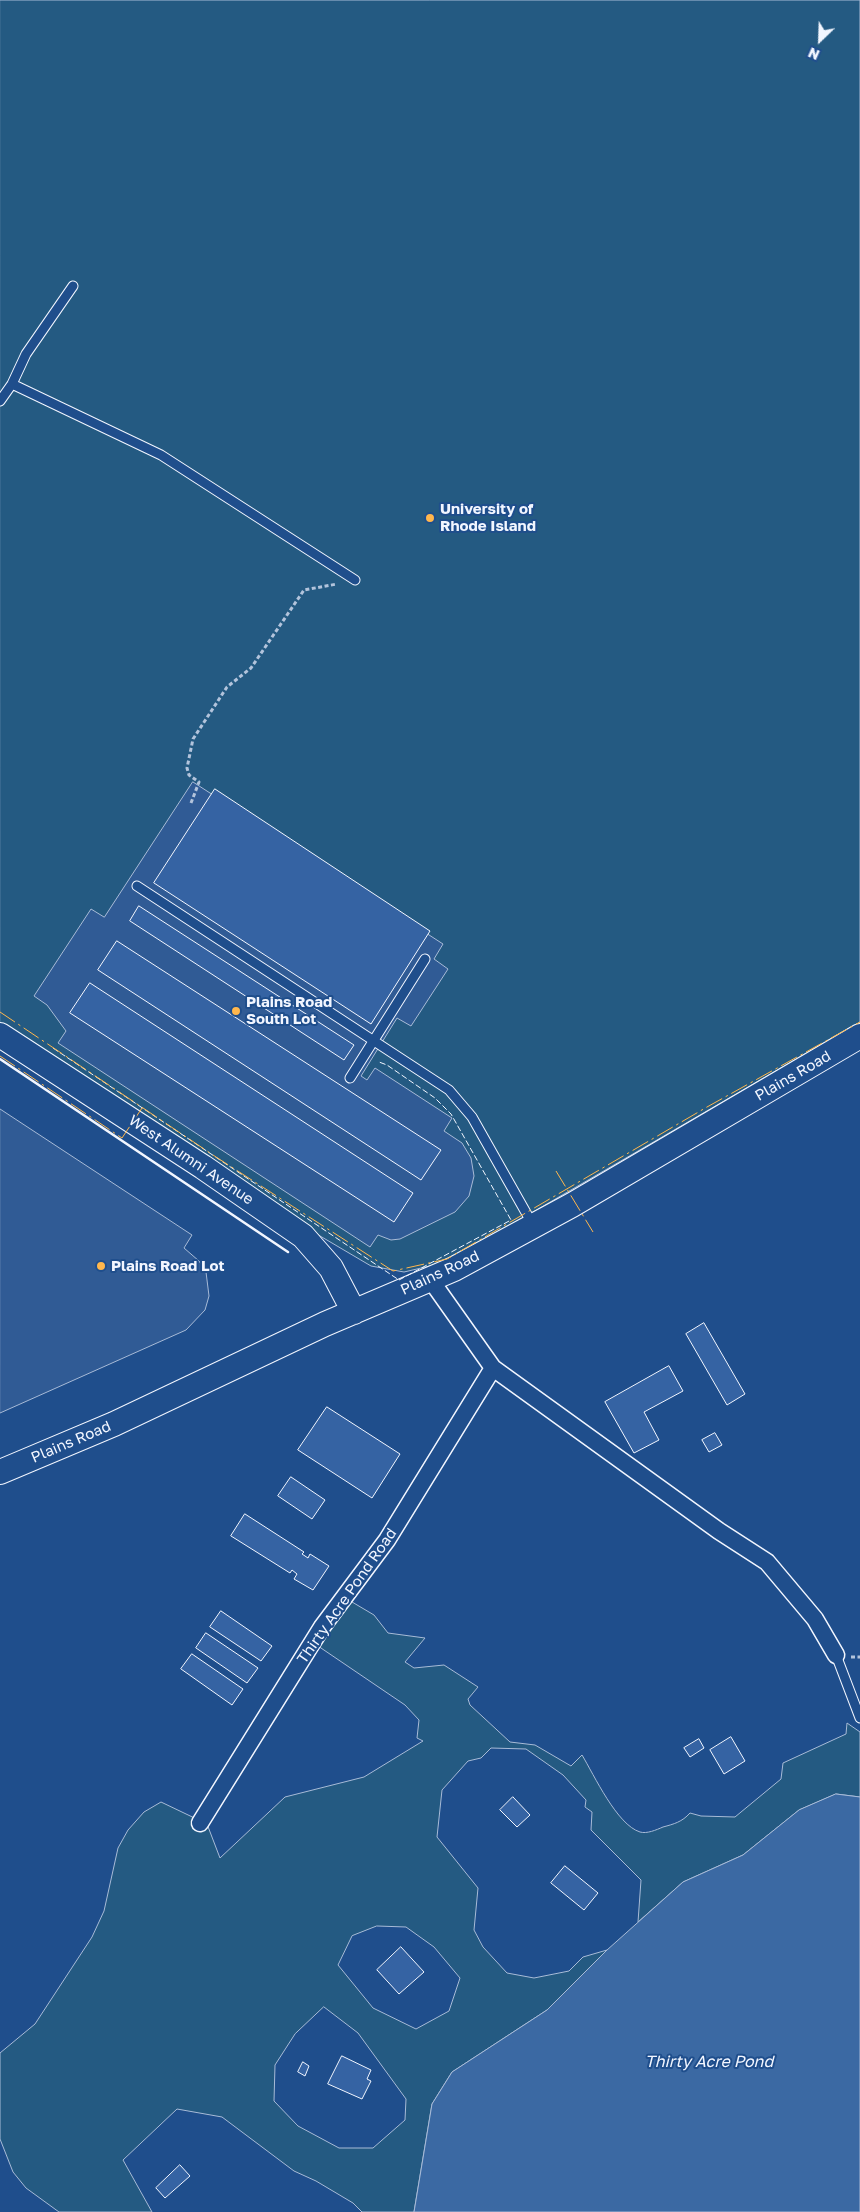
<!DOCTYPE html>
<html>
<head>
<meta charset="utf-8">
<style>
  body { margin:0 }
  #map { position:relative; width:860px; height:2212px; overflow:hidden; background:#1f4e8c; font-family:"Golos Text",sans-serif }
  canvas { display:block }
  .north { position:absolute; left:795px; top:15px; width:50px; height:50px; -webkit-text-stroke:4px #1f4e8c; paint-order:stroke; rotate:204deg; font-size:14px; font-weight:700; line-height:20px; text-align:center; color:#f2f6ff }
  .north::after { content:''; display:block; margin:auto; width:18px; height:22px; background:#f2f6ff; clip-path:polygon(50% 0,100% 100%,50% 72%,0 100%) }
</style>
</head>
<body>
<div id="map">
<canvas width="860" height="2212"></canvas>
<div class="north">N</div>
</div>
<script>
const ctx = document.querySelector('canvas').getContext('2d');
ctx.lineJoin = 'round';
function paint(path, color) { ctx.fillStyle = color; ctx.fill(path, 'evenodd'); }
function stroke(path, color, width, dash) { ctx.strokeStyle = color; ctx.lineWidth = width; ctx.lineCap = dash ? 'butt' : 'round'; ctx.setLineDash(dash || []); ctx.stroke(path); }
function write(font, color, halo, rows, align = 'center') {
  ctx.font = font + ' "Golos Text",sans-serif'; ctx.lineWidth = 4; ctx.setLineDash([]); ctx.textBaseline = 'middle'; ctx.strokeStyle = halo; ctx.fillStyle = color; for (const [text, x, y, turn = 0] of rows) {
    ctx.save(); ctx.translate(x, y); ctx.rotate((+turn || 0) * Math.PI / 180); ctx.textAlign = isNaN(turn) ? turn : align; if (halo) ctx.strokeText(text, 0, 0); ctx.fillText(text, 0, 0); ctx.restore();
  }
}
const green = new Path2D(`
  M0,0h860v1022l-413,240 -43,10 -33,-6 -168,-99 -203,-144z
  M347,1599l27,16 14,18 37,5 -20,24 9,6 30,-3 34,22 -10,12 2,6 40,37 25,3 36,21 11,-11c12,20 35,70 58,77 7,2 16,-2 23,-5 11,-3 19,-5 27,-14l11,3 34,1 46,-38 2,-16 63,-29 1,-11 13,9v65l-24,-3 -37,16 -56,45 -60,27 -45,40 3,-42 -50,-50 1,-18 -7,-5 1,-7 -23,-25 -37,-26 -35,-1 -10,10 -13,3 -26,29 -5,47 41,51 -4,42 9,17 24,26 27,5 35,-7 14,-14 24,-7 -60,60 -95,62 -20,32 -18,108h-52l-9,-9 -37,-22 -22,-10 -72,-54 -45,-8 -54,51 29,52h-93l-33,-24 -13,-16 -13,-33v-86l35,-29 57,-87 12,-26 14,-63 10,-18 16,-18 17,-10 46,22 13,34 65,-61 79,-20 59,-36 -6,-3 2,-18 -14,-15 -87,-59zM377,1926l29,1 28,20 26,31 -11,33 -33,18 -43,-21 -35,-43 14,-29zM324,2007l34,26 48,66 -1,21 -32,28h-34l-41,-22 -24,-25 1,-36 20,-31z`);
paint(green, '#245a82');
stroke(green, '#a8bbd7', 1);
const parking = new Path2D(`
  M193,782l250,162 -9,15 14,10 -37,57 -14,-8 -36,58 6,4 8,-12 77,50 -8,13 18,12 9,15 3,18 -5,20 -14,16 -55,27 -9,1 -13,-5 -8,12 -312,-204 8,-12 -19,-26 -13,-9 57,-87 13,8z
  M0,1109l192,126 -8,13 15,13 7,11 3,24 -4,14 -19,20 -186,83z`);
paint(parking, '#305b95');
stroke(parking, '#a8bbd7', 1);
const water = new Path2D(`
  M836,1794l24,3v415h-446l18,-108 20,-32 95,-62 60,-60 76,-68 60,-27 56,-45z`);
paint(water, '#3b69a3');
stroke(water, '#a8bbd7', 1);
const building = new Path2D(`
  M215,789l215,142 -59,93 -217,-141z
  M139,906l215,139 -10,15 -214,-139z
  M117,941l324,209 -20,30 -323,-210z
  M90,983l323,210 -19,29 -324,-209z
  M704,1323l41,71 -18,11 -41,-71z
  M669,1366l14,25 -39,21 15,28 -25,13 -29,-51z
  M327,1407l73,47 -28,44 -74,-48z
  M715,1433l7,12 -13,7 -7,-12z
  M291,1477l34,23 -13,19 -34,-23z
  M245,1514l59,38 -2,2 6,4 2,-4 19,12 -16,24 -19,-11 3,-5 -5,-4 -2,3 -59,-37z
  M221,1611l51,35 -11,15 -51,-34z
  M206,1633l52,35 -11,15 -51,-35z
  M192,1654l51,35 -11,16 -51,-36z
  M731,1737l14,24 -21,13 -14,-24z
  M699,1739l5,9 -14,9 -6,-9z
  M513,1797l17,18 -13,12 -17,-17z
  M565,1866l33,27 -14,17 -33,-27z
  M401,1947l23,25 -25,22 -22,-24z
  M342,2056l29,14 -4,9 4,2 -9,18 -34,-15z
  M303,2062l6,4 -4,10 -7,-4z
  M180,2165l10,11 -25,22 -9,-10z`);
paint(building, '#3563a3');
stroke(building, '#f2f6ff', 1);
const lane = new Path2D(`
  M12,384l149,71 194,125
  M0,401l12,-17 14,-30 47,-68
  M137,886l312,204 23,27 61,108
  M350,1078l75,-119
  M836,1655l24,63`);
const street = new Path2D(`
  M430,1279l63,89 226,163 48,31 48,57 21,36
  M200,1823l122,-196 65,-87 106,-172`);
const secondary = new Path2D(`
  M0,1035l203,132 100,69 28,32 23,44
  M0,1472l114,-48 211,-100 129,-55 118,-64 288,-169`);
stroke(lane, '#f2f6ff', 11);
stroke(street, '#f2f6ff', 19);
stroke(secondary, '#f2f6ff', 26);
stroke(new Path2D(`
  M191,803l8,-21 -10,-7 -2,-7 6,-29 34,-52 24,-19 53,-78 33,-6
  M851,1657h9`), '#b3c4dc', 3, [4, 2.5]);
stroke(lane, '#1f4e8c', 9);
stroke(street, '#1f4e8c', 16);
stroke(secondary, '#1f4e8c', 24);
stroke(new Path2D(`
  M53,1048l346,232 112,-60 -60,-106 -16,-16 -48,-33 -8,-3`), '#f2f6ff', 1, [6, 2.5]);
stroke(new Path2D(`
  M0,1059l288,193`), '#f2f6ff', 2.5);
stroke(new Path2D(`
  M0,1012l216,145 177,114 54,-12 260,-152 153,-85
  M0,1056l122,82 20,-30
  M556,1171l37,61`), '#ffb74d', 1, [18, 4, 2.5, 4]);
for (const [x, y, r, color] of [
  [430,518,5,"#ffb74d"],
  [236,1011,5,"#ffb74d"],
  [101,1266,5,"#ffb74d"]
]) { const dot = new Path2D(); dot.arc(x, y, r, 0, 2 * Math.PI); ctx.fillStyle = color; ctx.fill(dot); stroke(dot, '#1f4e8c', 2); }
write('bold 15px', '#f2f6ff', '#1f4e8c', [
  ["University of",440,509],
  ["Rhode Island",440,526],
  ["Plains Road",246,1002],
  ["South Lot",246,1019],
  ["Plains Road Lot",111,1266]
], 'left');
write('15px', '#f2f6ff', '#1f4e8c', [
  ["Plains Road",793,1076,-30],
  ["West Alumni Avenue",191,1160,34],
  ["Plains Road",440,1273,-25],
  ["Plains Road",71,1442,-23],
  ["Thirty Acre Pond Road",347,1596,-55]
]);
write('italic 16px', '#f2f6ff', '#1f4e8c', [
  ["Thirty Acre Pond",709,2062]
]);
</script>
</body>
</html>
